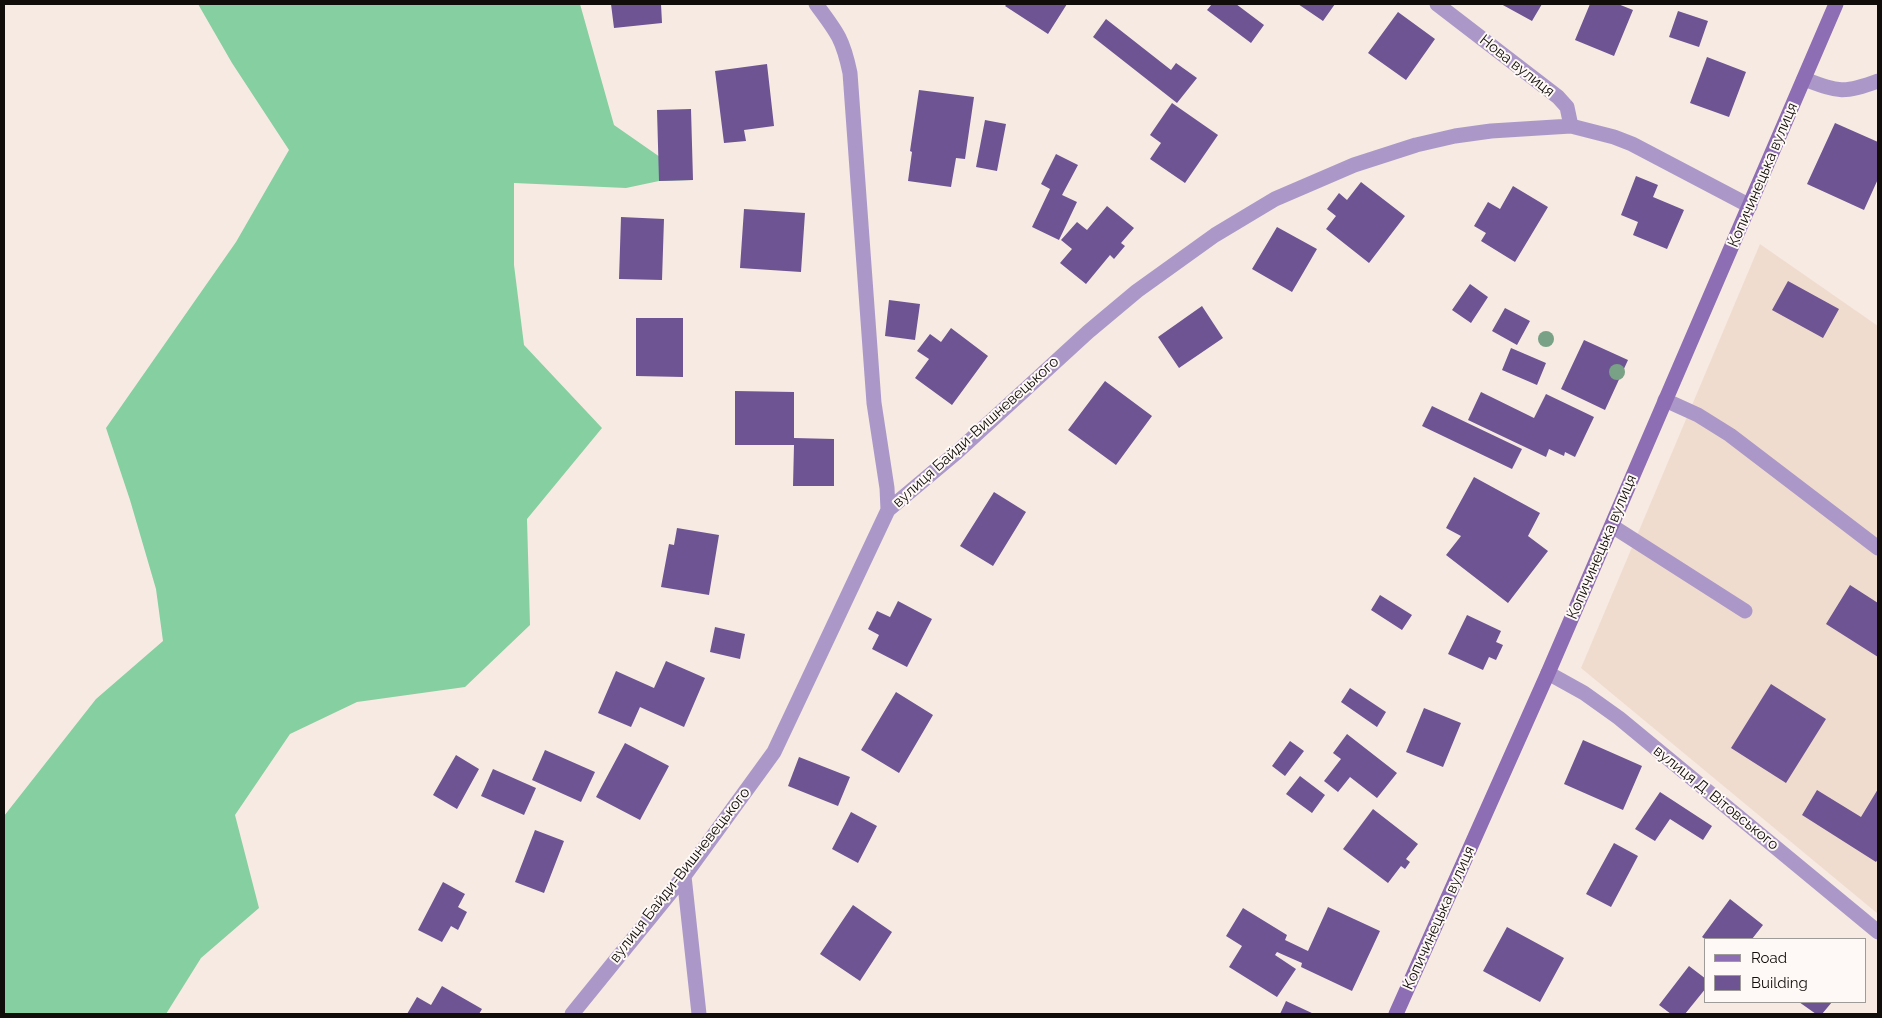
<!DOCTYPE html>
<html>
<head>
<meta charset="utf-8">
<style>
  body { margin:0 }
  #map { position:relative; width:1882px; height:1018px; overflow:hidden; background:#f7eae2; font-family:Raleway,sans-serif }
  canvas { display:block }
  .frame { position:absolute; inset:0; border:5px solid #110d0a; pointer-events:none }
  .legend { position:absolute; left:1704px; top:938px; width:162px; height:65px; box-sizing:border-box; background:#fef9f6; border:1px solid #9f9b98; margin:0; padding:6px 9px; list-style:none; font-size:15px; color:#110d0a }
  .legend li { display:flex; align-items:center; gap:10px; height:25px }
  .legend b { width:25px; border:1px solid #9f9b98 }
</style>
</head>
<body>
<div id="map">
<canvas width="1882" height="1018"></canvas>
<div class="frame"></div>
<ul class="legend">
<li><b style="height:6px;background:#8d6db3"></b>Road</li>
<li><b style="height:14px;background:#6e5492"></b>Building</li>
</ul>
</div>
<script>
const ctx = document.querySelector('canvas').getContext('2d');
ctx.lineJoin = 'round';
function paint(path, color) { ctx.fillStyle = color; ctx.fill(path, 'evenodd'); }
function stroke(path, color, width, dash) { ctx.strokeStyle = color; ctx.lineWidth = width; ctx.lineCap = dash ? 'butt' : 'round'; ctx.setLineDash(dash || []); ctx.stroke(path); }
function write(font, color, halo, rows, align = 'center') {
  ctx.font = font + ' Raleway,sans-serif'; ctx.lineWidth = 4; ctx.setLineDash([]); ctx.textBaseline = 'middle'; ctx.strokeStyle = halo; ctx.fillStyle = color; for (const [text, x, y, turn = 0] of rows) {
    ctx.save(); ctx.translate(x, y); ctx.rotate((+turn || 0) * Math.PI / 180); ctx.textAlign = isNaN(turn) ? turn : align; if (halo) ctx.strokeText(text, 0, 0); ctx.fillText(text, 0, 0); ctx.restore();
  }
}
paint(new Path2D(`
  M1760,244l118,82v588l-297,-246z`), '#f0dccf');
paint(new Path2D(`
  M198,4h382l34,121 79,55 -34,1 -33,7 -112,-5v82l10,80 78,83 -75,91 3,106 -65,62 -108,15 -67,32 -55,81 24,93 -58,50 -35,56h-162v-198l92,-117 67,-58 -7,-52 -26,-89 -24,-72 130,-186 53,-92 -57,-87z`), '#85cfa0');
paint(new Path2D(`
  M611,4h50l1,19 -48,5z
  M1007,4h60l-19,30 -43,-28z
  M1212,4h24l28,21 -13,18 -44,-33z
  M1298,4h37l-12,17z
  M1501,4h41l-10,17z
  M1590,4h28l15,6 -19,46 -39,-16z
  M1678,11l30,10 -9,26 -30,-10z
  M1398,12l37,27 -29,41 -38,-27z
  M1106,19l65,51 5,-7 21,15 -20,25 -84,-66z
  M1707,57l39,15 -17,45 -39,-14z
  M767,64l7,62 -30,4 2,11 -22,2 -9,-72z
  M919,90l55,7 -9,62 -9,-1 -5,29 -43,-6 4,-29 -2,-1z
  M1172,103l46,32 -33,48 -35,-24 11,-16 -11,-8z
  M691,109l2,71 -34,1 -2,-71z
  M985,120l21,4 -9,47 -21,-4z
  M1835,123l43,19v37l-14,31 -57,-26z
  M1056,154l22,11 -16,30 15,7 -18,38 -27,-13 18,-38 -9,-5z
  M1636,176l22,9 -5,12 31,13 -17,39 -34,-14 5,-13 -17,-7z
  M1361,182l44,34 -36,47 -43,-34 10,-13 -9,-7 12,-16 8,7z
  M1513,186l35,21 -33,55 -34,-21 5,-8 -12,-7 14,-24 12,7z
  M1107,206l27,22 -13,15 4,3 -11,13 -4,-4 -24,29 -26,-21 12,-14 -11,-9 16,-18 10,8z
  M744,209l61,4 -4,59 -61,-4z
  M621,217l43,2 -2,61 -43,-1z
  M1277,227l40,22 -25,43 -40,-23z
  M1788,281l51,28 -16,29 -51,-28z
  M1470,284l18,13 -17,26 -19,-13z
  M889,300l31,4 -5,36 -30,-4z
  M1202,306l21,32 -44,30 -21,-31z
  M1505,308l25,13 -13,24 -25,-14z
  M636,318h47v59l-47,-1z
  M951,328l37,28 -36,49 -37,-27 14,-19 -12,-8 13,-17 11,8z
  M1584,340l44,20 -23,50 -44,-21z
  M1511,348l35,15 -9,22 -35,-15z
  M1105,381l47,35 -36,49 -48,-35z
  M735,391l59,1v46l40,1v47h-41l1,-41h-59z
  M1481,392l53,26 12,-24 48,23 -19,40 -10,-5 -1,4 -15,-7 -3,8 -78,-37z
  M1432,406l90,43 -10,20 -90,-43z
  M1474,477l66,36 -12,23 20,15 -40,52 -62,-48 15,-19 -15,-8z
  M994,492l32,20 -33,54 -33,-20z
  M677,528l42,7 -10,60 -48,-8 8,-43 5,1z
  M1850,585l28,18v54l-52,-33z
  M1380,595l32,20 -10,15 -31,-20z
  M898,601l34,18 -25,48 -35,-18 7,-14 -11,-6 9,-18 13,6z
  M1467,615l34,16 -5,11 7,3 -7,15 -7,-3 -6,13 -35,-16z
  M715,627l30,7 -5,25 -30,-7z
  M666,661l39,17 -21,49 -44,-20 -9,20 -33,-14 18,-42 38,17z
  M1771,684l55,35 -40,64 -55,-35z
  M1350,688l36,24 -9,15 -36,-25z
  M896,692l37,23 -34,58 -38,-23z
  M1424,708l37,15 -18,44 -37,-15z
  M1347,734l50,39 -20,25 -27,-21 -12,15 -14,-11 17,-22 -8,-6z
  M1583,740l59,26 -19,44 -59,-26z
  M1290,741l14,10 -19,25 -13,-10z
  M625,743l44,23 -29,54 -44,-23z
  M545,750l50,22 -14,30 -49,-22z
  M456,755l23,14 -22,40 -24,-14z
  M799,757l51,20 -12,29 -50,-20z
  M493,769l43,19 -12,27 -43,-19z
  M1300,776l25,19 -13,18 -26,-19z
  M1878,789v70l-2,3 -74,-47 15,-25 44,27z
  M1660,792l52,34 -9,14 -33,-21 -15,22 -20,-12z
  M1373,809l45,35 -12,15 4,3 -5,7 -4,-3 -13,17 -45,-34z
  M851,812l26,14 -19,37 -26,-14z
  M535,830l29,11 -20,52 -29,-11z
  M1614,843l24,13 -27,51 -25,-13z
  M443,882l22,12 -7,13 9,5 -9,18 -7,-4 -9,16 -24,-12z
  M1730,899l33,26 -11,14h-47l-3,-2z
  M853,905l39,27 -32,49 -40,-27z
  M1328,907l52,24 -28,60 -51,-24 1,-4 -25,-11 -2,3 21,14 -19,28 -48,-30 13,-21 -16,-10 17,-28 44,27 -2,5 23,11z
  M1507,927l57,31 -24,44 -57,-31z
  M1689,966l17,13v9l-21,26h-14l-12,-9z
  M442,986l40,23 -3,5h-72l10,-17 14,8z
  M1286,1001l28,13h-34z
  M1799,1002h33l-10,12h-6z`), '#6e5492');
stroke(new Path2D(`
  M1665,400l33,15 32,20 148,113`), '#ac98c8', 15);
stroke(new Path2D(`
  M816,4c21,28 27,35 34,69l24,330 13,85 1,22
  M1437,4l121,93 9,10 4,19 43,11 18,7 118,62
  M1804,79c35,13 39,15 74,2
  M1612,526l133,85
  M1548,673l36,20 35,25 259,214
  M684,876l15,138
  M572,1014l112,-138 90,-124 114,-242 68,-57 132,-121 49,-41 78,-56 60,-36 79,-34 62,-20 39,-9 36,-5 80,-5`), '#ac98c8', 15);
stroke(new Path2D(`
  M1396,1014l152,-341 288,-669`), '#8d6db3', 15);
ctx.fillStyle = '#78a186';
for (const [x, y] of [
  [1546,339],
  [1617,372]
]) { ctx.beginPath(); ctx.arc(x, y, 8, 0, 2 * Math.PI); ctx.fill(); }
write('15px', '#110d0a', '#fef9f6', [
  ["Нова вулиця",1517,66,38],
  ["Копичинецька вулиця",1763,175,-67],
  ["вулиця Байди-Вишневецького",976,432,-42],
  ["Копичинецька вулиця",1602,547,-67],
  ["вулиця Д. Вітовського",1716,798,39],
  ["вулиця Байди-Вишневецького",680,875,-52],
  ["Копичинецька вулиця",1439,918,-66]
]);
</script>
</body>
</html>
